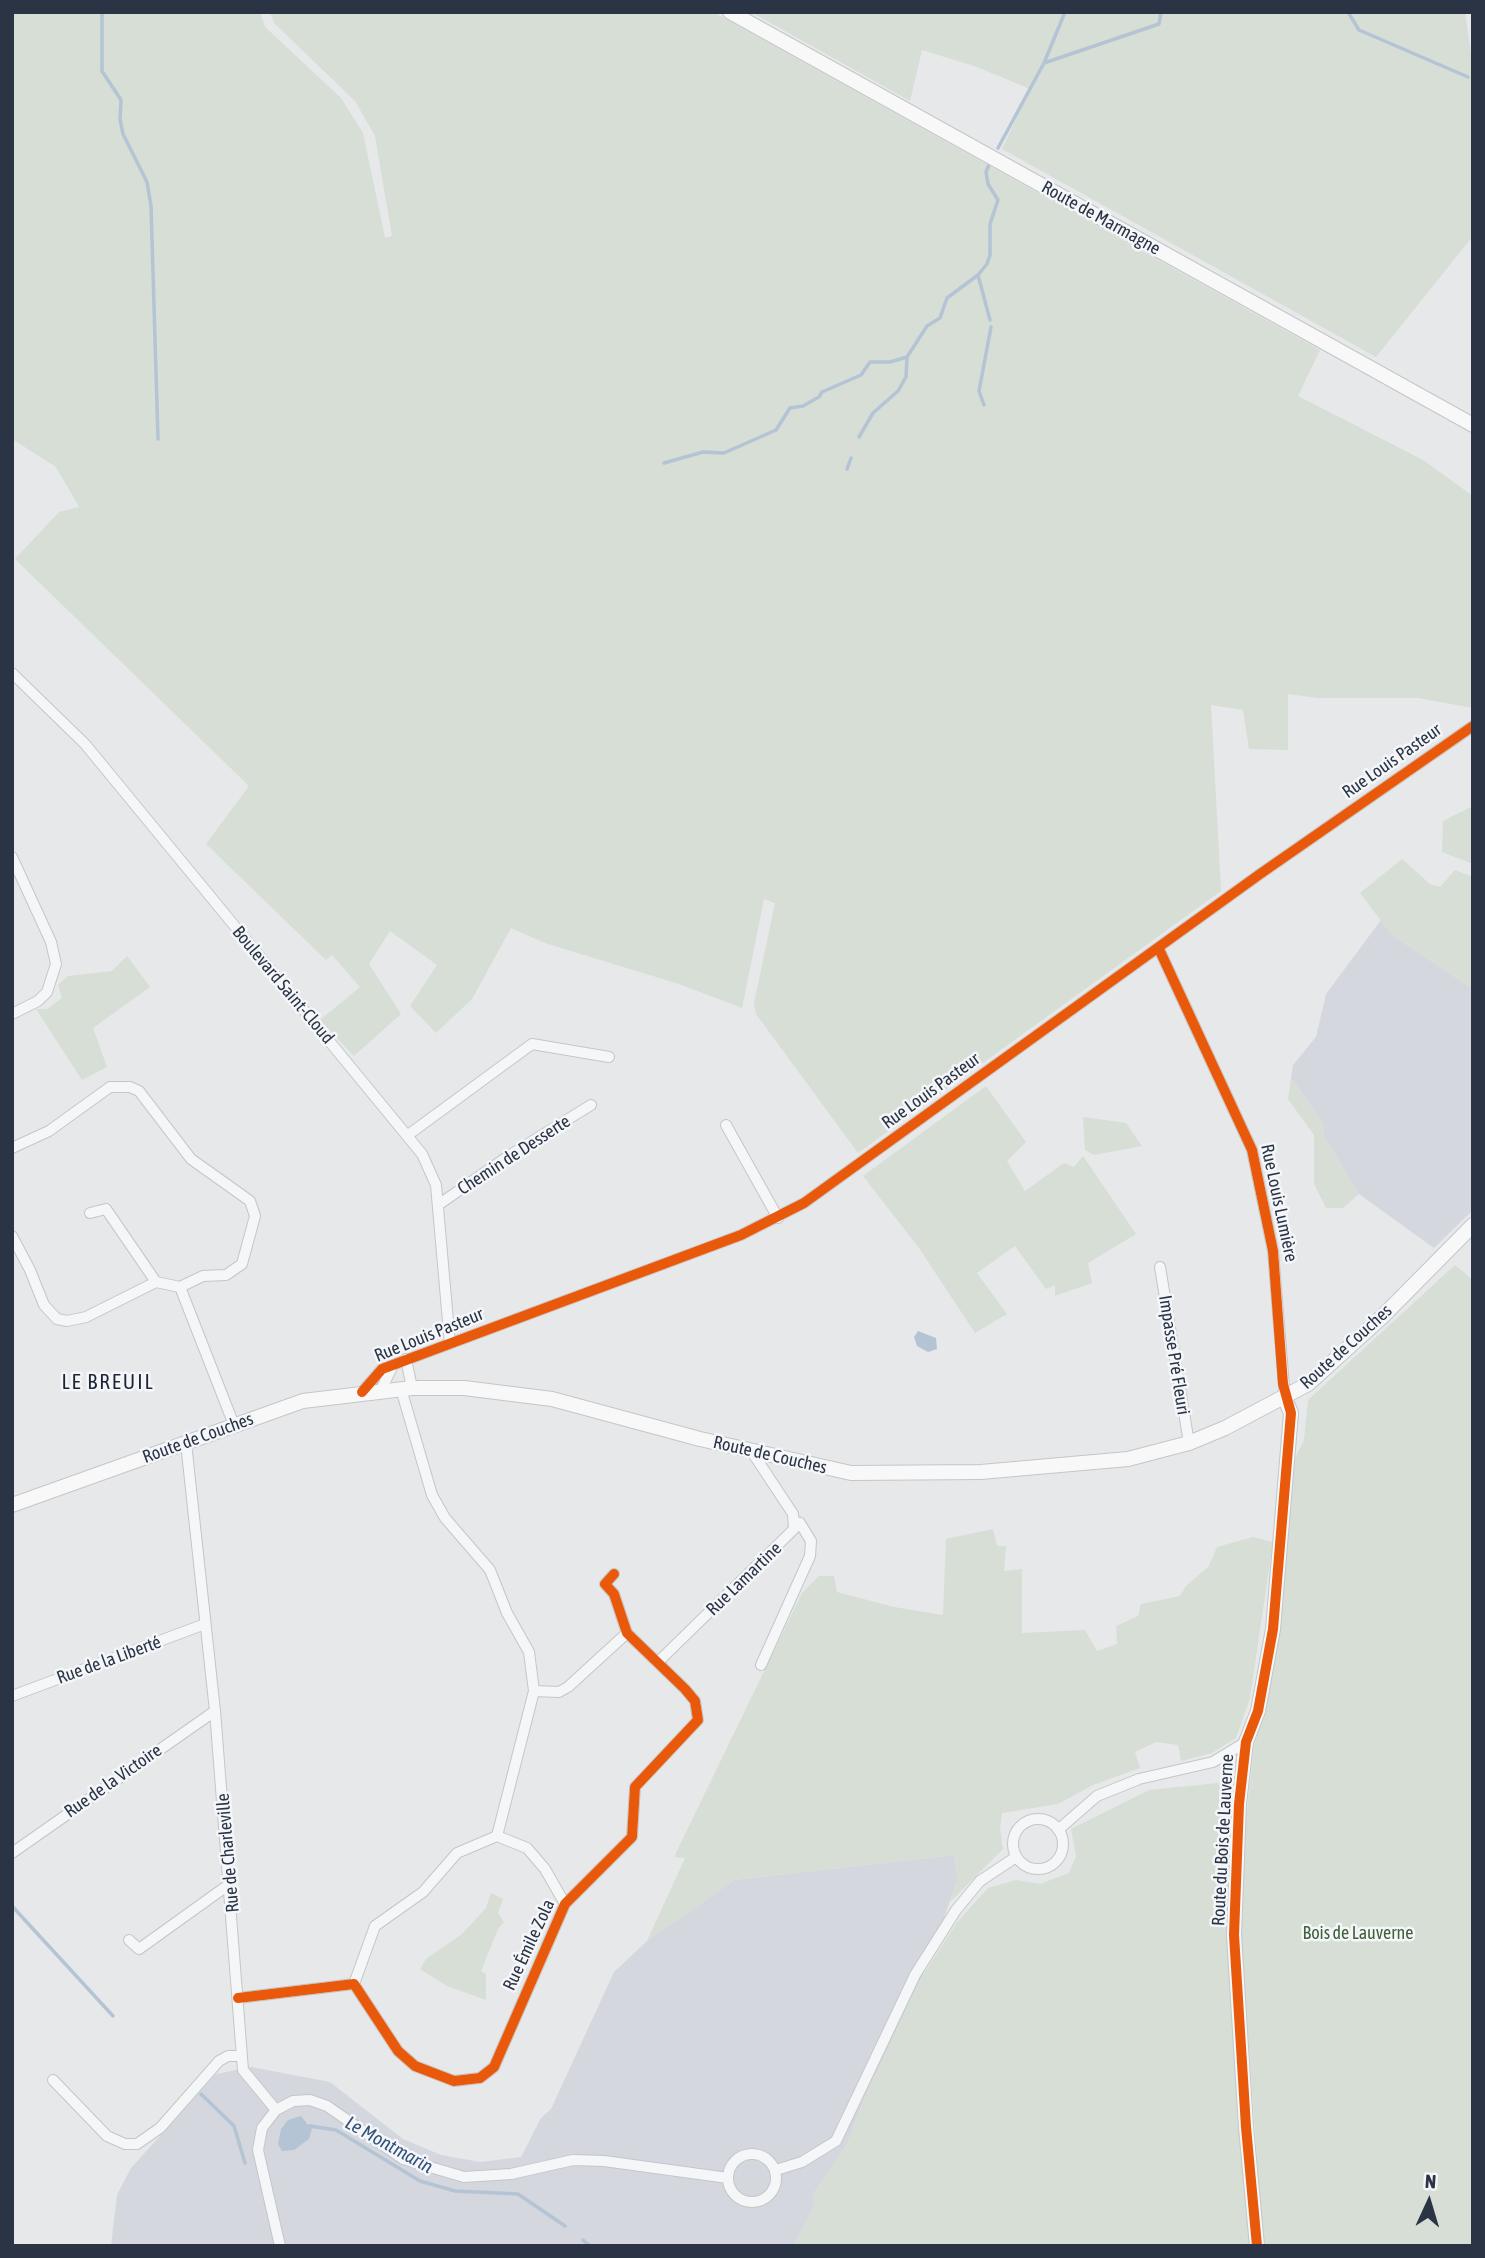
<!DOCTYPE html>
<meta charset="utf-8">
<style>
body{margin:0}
#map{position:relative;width:1485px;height:2258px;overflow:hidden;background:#e6e8ea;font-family:"Asap Condensed",sans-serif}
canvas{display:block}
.frame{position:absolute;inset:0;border:14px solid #2b3445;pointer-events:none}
.north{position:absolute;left:1394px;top:2167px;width:70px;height:70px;-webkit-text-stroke:5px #f4f6f9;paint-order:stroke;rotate:4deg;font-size:19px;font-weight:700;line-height:28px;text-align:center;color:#2b3445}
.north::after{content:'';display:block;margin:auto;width:24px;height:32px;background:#2b3445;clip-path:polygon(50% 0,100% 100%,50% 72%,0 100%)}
</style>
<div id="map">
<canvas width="1485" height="2258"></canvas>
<div class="frame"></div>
<div class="north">N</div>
</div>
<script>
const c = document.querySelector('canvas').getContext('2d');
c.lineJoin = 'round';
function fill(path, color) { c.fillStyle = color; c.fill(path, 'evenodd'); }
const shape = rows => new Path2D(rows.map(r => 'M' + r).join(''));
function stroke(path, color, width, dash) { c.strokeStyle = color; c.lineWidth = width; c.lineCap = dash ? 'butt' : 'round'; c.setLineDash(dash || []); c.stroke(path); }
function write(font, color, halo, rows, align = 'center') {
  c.font = font + ' "Asap Condensed",sans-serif'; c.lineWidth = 5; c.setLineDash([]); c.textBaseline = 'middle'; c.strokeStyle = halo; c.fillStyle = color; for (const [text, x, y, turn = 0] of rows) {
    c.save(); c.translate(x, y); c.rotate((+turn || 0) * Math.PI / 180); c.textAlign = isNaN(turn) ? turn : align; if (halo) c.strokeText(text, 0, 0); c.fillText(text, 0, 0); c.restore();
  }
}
const built = shape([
 [1381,920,1392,935,1473,989,1473,1210,1434,1248,1359,1194,1324,1137,1323,1123,1291,1078,1293,1065,1316,1037,1326,994],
 [954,1855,958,1879,923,1975,862,2104,847,2145,813,2194,814,2207,793,2246,111,2246,117,2195,131,2168,216,2074,251,2067,330,2082,403,2139,441,2155,480,2162,521,2157,541,2118,551,2109,614,1972,647,1941,734,1880]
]);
const green = shape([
 [12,12,260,12,265,27,341,98,363,133,385,238,392,236,375,136,355,101,274,23,270,12,713,12,1320,350,1298,396,1423,460,1473,496,1473,708,1418,698,1318,698,1288,694,1288,750,1249,749,1243,710,1211,705,1221,891,858,1153,756,1014,754,1003,775,903,764,899,742,1008,679,984,545,943,511,928,472,999,436,1033,410,1006,437,965,390,931,369,964,401,1014,354,1056,320,1020,360,987,332,955,326,960,206,844,249,786,15,559,59,512,79,507,56,467,12,439],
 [751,12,1465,12,1473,68,1473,236,1376,357,1002,149,1030,89,977,67,922,50,910,101],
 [1473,806,1473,864,1442,852,1443,821],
 [1402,859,1430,884,1440,887,1455,870,1473,877,1473,989,1392,935,1360,893],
 [127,956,150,987,93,1028,107,1067,82,1080,36,1009,47,1009,62,998,58,985,68,976,112,971],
 [1291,1078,1323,1123,1324,1137,1359,1194,1343,1208,1326,1208,1314,1184,1314,1135,1288,1099],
 [986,1086,1026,1142,1007,1161,1025,1191,1064,1163,1074,1167,1083,1156,1136,1234,1088,1263,1092,1283,1055,1296,1055,1285,1046,1289,1015,1246,977,1273,1007,1314,975,1333,919,1248,863,1176],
 [1083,1117,1126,1123,1142,1146,1094,1155,1085,1150],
 [1455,1265,1473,1280,1473,2246,1263,2246,1241,1932,1244,1838,1254,1745,1265,1712,1280,1619,1295,1458,1304,1440,1308,1400],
 [993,1529,997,1546,1006,1546,1004,1571,1022,1569,1022,1633,1085,1630,1097,1651,1117,1644,1116,1626,1138,1616,1141,1604,1180,1596,1186,1586,1209,1566,1217,1547,1253,1537,1273,1542,1250,1698,1236,1738,1212,1753,1181,1761,1178,1745,1156,1742,1135,1752,1140,1768,1093,1785,1058,1804,1002,1813,1000,1829,1003,1849,950,1902,958,1879,954,1855,734,1880,647,1941,685,1858,674,1857,802,1593,819,1576,834,1576,837,1592,894,1607,943,1615,946,1539],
 [1218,1783,1232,1796,1229,1926,1250,2246,793,2246,814,2207,813,2194,847,2145,862,2104,923,1975,958,1921,988,1888,1016,1880,1040,1884,1069,1873,1076,1856,1071,1829,1149,1790],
 [491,1893,503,1899,498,1913,504,1922,498,1929,481,1971,486,1974,486,2000,447,1986,420,1969,426,1959,462,1934,486,1908]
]);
const water = shape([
 [918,1331,936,1338,937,1349,928,1352,917,1346,914,1337],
 [301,2116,308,2125,313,2124,309,2139,294,2150,282,2151,278,2144,281,2129,288,2120]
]);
const stream = shape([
 [102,12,102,71,121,100,120,119,123,134,147,182,151,206,158,439],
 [1348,12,1359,30,1468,77],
 [1044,63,1065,12],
 [998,148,1044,63,1159,24,1161,12],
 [978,275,990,320],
 [984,405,979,391,991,327],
 [859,437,873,413,898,391,906,377,907,357,927,326,940,318,947,298,978,275,987,264,990,255,990,224,998,200,988,184,986,172,989,165],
 [664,463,703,452,724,453,776,430,790,408,803,406,819,397,822,392,861,375,870,362,890,362,907,357],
 [847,469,851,458],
 [12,1906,113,2016],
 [201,2094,234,2126,245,2163],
 [310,2126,336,2130,420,2181,455,2191,518,2194,565,2226],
 [583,2240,590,2246]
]);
const street = shape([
 [12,673,85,744,422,1154,436,1185,450,1344],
 [12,857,51,942,56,964,47,992,38,1001,12,1014],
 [1159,949,1252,1150,1273,1251,1285,1399],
 [726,1125,778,1218],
 [408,1135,532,1044,609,1057],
 [12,1148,49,1131,110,1087,130,1087,139,1091,191,1159,250,1201,255,1216,242,1264,226,1275,203,1276,180,1287,234,1425],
 [438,1205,510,1155,591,1105],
 [90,1213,106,1209,156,1282],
 [12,1236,30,1270,44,1305,57,1319,67,1321,86,1317,156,1282,180,1287],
 [1160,1267,1189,1443],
 [406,1359,412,1388],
 [381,1390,393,1365],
 [362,1392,382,1369,741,1235,804,1203,1260,874,1473,726],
 [186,1443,215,1711,243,2070,276,2110],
 [658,1662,794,1529,793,1514,752,1452],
 [761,1665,810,1556,811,1541,800,1523,795,1522],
 [534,1691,559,1692,568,1687,627,1633],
 [12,1696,205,1624],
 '1013 1844a25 25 0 1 1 50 0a25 25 0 1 1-50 0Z',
 [1058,1830,1097,1796,1139,1779,1213,1762,1246,1742],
 [497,1836,527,1848,545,1869,565,1904],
 [12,1853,215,1711],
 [129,1940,139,1949,231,1883],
 [354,1984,375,1926,423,1892,457,1853,497,1836,534,1691,529,1652,507,1613,490,1570,445,1518,432,1495,401,1389],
 [238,1998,354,1984,398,2051,415,2066,454,2081,480,2078,494,2067,565,1904,632,1837,635,1787,698,1720,695,1701,685,1689,627,1633,614,1594,605,1584,614,1574],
 [53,2080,107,2136,125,2144,137,2144,160,2128,219,2061,228,2056,242,2056],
 '728 2178a24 24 0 1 1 48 0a24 24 0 1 1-48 0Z',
 [776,2170,802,2162,836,2141,915,1975,956,1910,980,1881,1016,1857],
 [280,2246,258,2150,262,2128,276,2110,293,2101,310,2100,327,2106,403,2159,464,2177,511,2174,573,2160,604,2161,728,2178]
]);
const secondary = shape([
 [730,12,1473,425],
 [12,1505,303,1401,412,1388,464,1388,552,1399,700,1439,851,1473,981,1472,1128,1459,1189,1443,1225,1428,1308,1384,1382,1317,1473,1225],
 [1257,2246,1246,2127,1234,1935,1239,1804,1246,1742,1258,1711,1273,1629,1291,1413,1285,1399]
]);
const cycleway = shape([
 [1159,949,1252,1150,1273,1251,1283,1384,1291,1413,1273,1629,1258,1711,1246,1742,1239,1804,1234,1935,1246,2127,1257,2246],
 [362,1392,382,1369,741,1235,804,1203,1260,874,1473,726],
 [238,1998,354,1984,398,2051,415,2066,454,2081,480,2078,494,2067,565,1904,632,1837,635,1787,698,1720,695,1701,685,1689,627,1633,614,1594,605,1584,614,1574]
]);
const streetNames = [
 ["Route de Marmagne",1101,218,29],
 ["Rue Louis Pasteur",1392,761,-35],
 ["Boulevard Saint-Cloud",283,985,50],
 ["Rue Louis Pasteur",931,1091,-36],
 ["Chemin de Desserte",514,1155,-33],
 ["Rue Louis Lumière",1279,1203,78],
 ["Rue Louis Pasteur",429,1335,-22],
 ["Route de Couches",1346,1347,-42],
 ["Impasse Pré Fleuri",1174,1355,81],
 ["Route de Couches",198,1438,-20],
 ["Route de Couches",770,1455,13],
 ["Rue Lamartine",744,1579,-44],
 ["Rue de la Liberté",109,1660,-20],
 ["Rue de la Victoire",113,1781,-35],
 ["Route du Bois de Lauverne",1223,1840,-87],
 ["Rue de Charleville",228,1853,-95],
 ["Rue Émile Zola",529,1945,-65]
];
const parkNames = [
 ["Bois de Lauverne",1358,1933]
];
const waterNames = [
 ["Le Montmarin",389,2145,29]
];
const quarterNames = [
 ["LE BREUIL",108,1382]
];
fill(built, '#d4d7dd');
fill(green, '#d6ded6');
fill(water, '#b4c4d5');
stroke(stream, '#b4c4d5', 3.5);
stroke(street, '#c4c6c8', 12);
stroke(secondary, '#c4c6c8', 16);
stroke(street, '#f5f6f7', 10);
stroke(secondary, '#f8f8f8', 14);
stroke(cycleway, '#e8590c', 10);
write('18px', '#2b3445', '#f4f6f9', streetNames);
write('18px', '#3f6138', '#f4f6f9', parkNames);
write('italic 19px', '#34527a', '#f4f6f9', waterNames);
c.letterSpacing = '2px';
write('21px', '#1d2536', '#f4f6f9', quarterNames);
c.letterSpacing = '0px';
</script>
